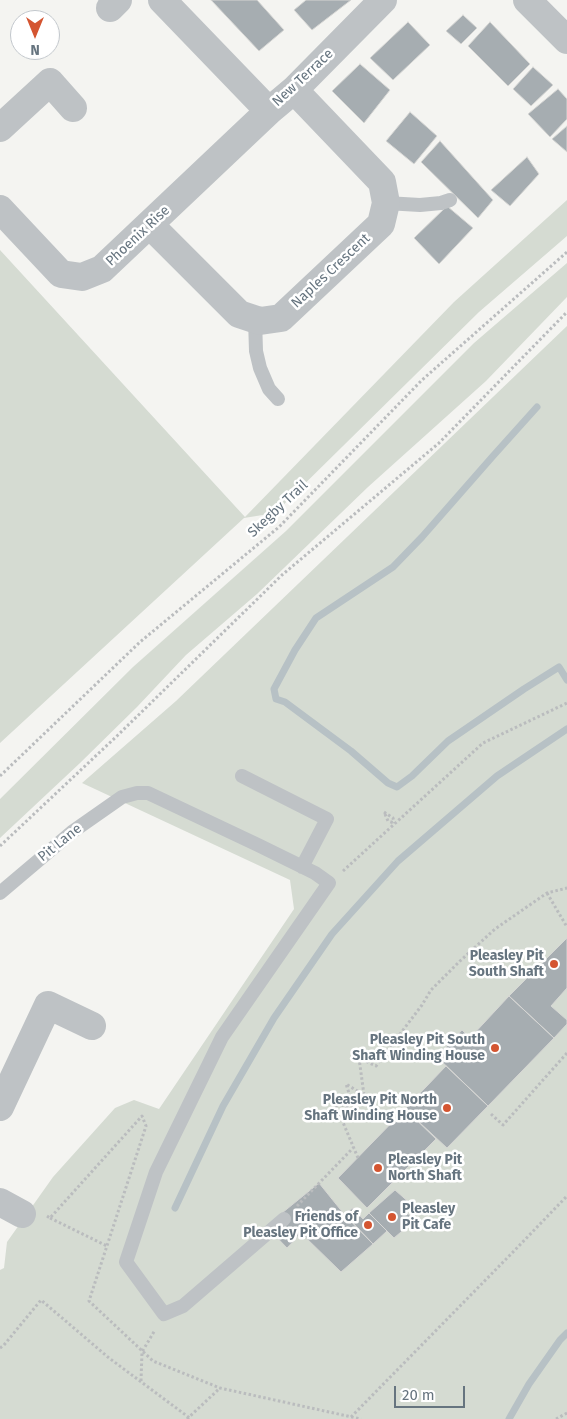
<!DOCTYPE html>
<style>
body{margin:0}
#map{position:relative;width:567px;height:1419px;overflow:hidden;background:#f4f4f1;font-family:"Fira Sans",sans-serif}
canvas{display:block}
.north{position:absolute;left:10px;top:10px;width:50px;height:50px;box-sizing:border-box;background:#fff;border:1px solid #c2c7cc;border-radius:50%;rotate:180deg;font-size:14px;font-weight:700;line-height:20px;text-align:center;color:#66747f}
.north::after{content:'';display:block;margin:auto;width:18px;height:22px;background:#d45531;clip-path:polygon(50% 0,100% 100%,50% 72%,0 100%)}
.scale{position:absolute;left:394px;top:1386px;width:71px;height:22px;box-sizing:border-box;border:2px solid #66747f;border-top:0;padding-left:6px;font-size:15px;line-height:18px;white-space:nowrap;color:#66747f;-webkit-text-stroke:4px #fff;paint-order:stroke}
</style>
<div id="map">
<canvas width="567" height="1419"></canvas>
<div class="north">N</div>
<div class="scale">20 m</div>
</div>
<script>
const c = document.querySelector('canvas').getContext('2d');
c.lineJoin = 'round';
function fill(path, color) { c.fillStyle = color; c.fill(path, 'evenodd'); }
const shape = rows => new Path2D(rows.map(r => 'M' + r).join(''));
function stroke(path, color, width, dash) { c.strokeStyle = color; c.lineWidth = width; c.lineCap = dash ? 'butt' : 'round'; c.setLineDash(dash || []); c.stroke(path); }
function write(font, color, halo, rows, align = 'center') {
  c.font = font + ' "Fira Sans",sans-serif'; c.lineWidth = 5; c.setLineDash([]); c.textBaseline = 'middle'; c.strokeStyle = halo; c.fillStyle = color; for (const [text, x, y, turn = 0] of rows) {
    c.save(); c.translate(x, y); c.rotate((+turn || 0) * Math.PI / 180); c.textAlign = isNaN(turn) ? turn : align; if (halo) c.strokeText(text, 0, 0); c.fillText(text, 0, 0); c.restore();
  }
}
const green = shape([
 [567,200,567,236,479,312,275,513,244,518,0,743,0,250,245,517,454,302],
 [567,263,567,297,486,381,368,487,257,594,186,655,137,707,80,763,0,838,0,799,133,667,286,531,474,343],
 [567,326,567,1419,0,1419,0,1270,4,1268,7,1242,53,1177,115,1108,134,1100,159,1109,294,909,290,880,82,783,176,701]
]);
const stream = shape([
 [537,407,493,456,422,537,393,567,316,618,295,650,274,689,276,699,285,702,351,751,388,783,397,787,412,776,448,741,524,689,559,667,567,680],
 [175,1208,223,1106,274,1018,332,934,398,861,497,776,567,729],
 [509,1419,529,1384,560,1340,567,1333]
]);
const building = shape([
 [211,0,257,0,284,30,259,51,211,0],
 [306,0,351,0,312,30,294,10,306,0],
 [463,15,477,28,461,44,446,31,463,15],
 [408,22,430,45,393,80,370,58,408,22],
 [490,22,530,64,508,86,468,46,490,22],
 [360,64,390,90,364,123,332,91,360,64],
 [533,67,553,85,531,106,513,89,533,67],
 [558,89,567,99,567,119,550,137,528,114,558,89],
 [410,112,437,136,414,164,386,141,410,112],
 [567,126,567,152,552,139,567,126],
 [440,141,493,200,478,218,421,162,440,141],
 [527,157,539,174,510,206,491,190,527,157],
 [447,206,473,228,439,264,414,238,447,206],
 [567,938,567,988,551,1006,567,1020,567,1024,554,1038,509,996,567,938],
 [509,996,554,1038,488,1106,437,1057,462,1030,470,1038,509,996],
 [446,1066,488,1106,447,1148,405,1109,446,1066],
 [405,1109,436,1139,367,1208,338,1178,405,1109],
 [319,1183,344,1214,373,1244,341,1272,301,1233,287,1248,266,1226,319,1183],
 [395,1190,412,1205,405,1211,415,1220,394,1238,369,1213,395,1190],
 [353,1208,363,1219,369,1213,387,1231,373,1244,344,1214,353,1208]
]);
const path = shape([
 [0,776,140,642,279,527,422,380,567,252],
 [384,812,393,818,394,823],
 [385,814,388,821,394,823],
 [0,846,118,735,282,575,439,443,567,312],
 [343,871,483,743,567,703],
 [547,893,567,927],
 [491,1114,503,1125,567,1053],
 [358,1158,334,1101,355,1111,346,1084,364,1095,359,1058,376,1066,422,1005,431,990,460,961,495,929,547,893,567,888],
 [297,1206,354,1147],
 [47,1216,50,1218,142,1116,146,1126,89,1301,153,1361,220,1388,361,1419],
 [50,1218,107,1246],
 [0,1348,4,1345,41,1300,109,1358,191,1419],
 [141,1381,142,1352,155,1330],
 [351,1417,514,1251,567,1196],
 [187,1419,220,1388],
 [556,1419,567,1413]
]);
const lane = shape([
 [386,203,420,205,441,203,450,200],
 [255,319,256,351,260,368,269,389,278,399],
 [242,776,327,819,302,867],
 [0,893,72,832,122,797,137,793,148,793,258,845,315,873,329,883,222,1037,156,1172,126,1262,164,1314,183,1306,284,1219]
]);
const street = shape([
 [162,0,269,111,294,90,383,0],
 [527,0,567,40],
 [110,8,118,0],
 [0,128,50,82,73,108],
 [0,209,61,274,82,277,102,269,269,111],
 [150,225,239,314,260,321,281,318,381,224,386,203,382,182,294,90],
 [0,1107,48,1005,92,1026],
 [0,1202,22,1214]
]);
const markers = [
 [554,964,5,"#d45531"],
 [495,1048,5,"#d45531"],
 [447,1108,5,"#d45531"],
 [378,1168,5,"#d45531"],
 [392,1217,5,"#d45531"],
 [368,1225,5,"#d45531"]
];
const streetNames = [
 ["New Terrace",303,78,-43],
 ["Phoenix Rise",138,236,-43],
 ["Naples Crescent",331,271,-43],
 ["Skegby Trail",278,509,-43],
 ["Pit Lane",60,843,-39]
];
const poiNames = [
 ["Pleasley Pit",544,956],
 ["South Shaft",544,972],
 ["Pleasley Pit South",485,1040],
 ["Shaft Winding House",485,1056],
 ["Pleasley Pit North",437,1100],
 ["Shaft Winding House",437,1116],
 ["Pleasley Pit",388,1160,"left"],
 ["North Shaft",388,1176,"left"],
 ["Pleasley",402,1209,"left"],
 ["Pit Cafe",402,1225,"left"],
 ["Friends of",358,1217],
 ["Pleasley Pit Office",358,1233]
];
fill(green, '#d5dbd2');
stroke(stream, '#b7c1c5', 7);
fill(building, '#a6adb1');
stroke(building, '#d6d6d4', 1);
stroke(path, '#babcbe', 3, [2.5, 2.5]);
stroke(lane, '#bec2c5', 14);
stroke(street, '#bec2c5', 28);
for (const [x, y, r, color] of markers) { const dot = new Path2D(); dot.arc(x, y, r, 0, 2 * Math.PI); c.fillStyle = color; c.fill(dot); stroke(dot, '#fff', 2); }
write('14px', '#66747f', '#fff', streetNames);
write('bold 14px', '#66747f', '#fff', poiNames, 'right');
</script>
